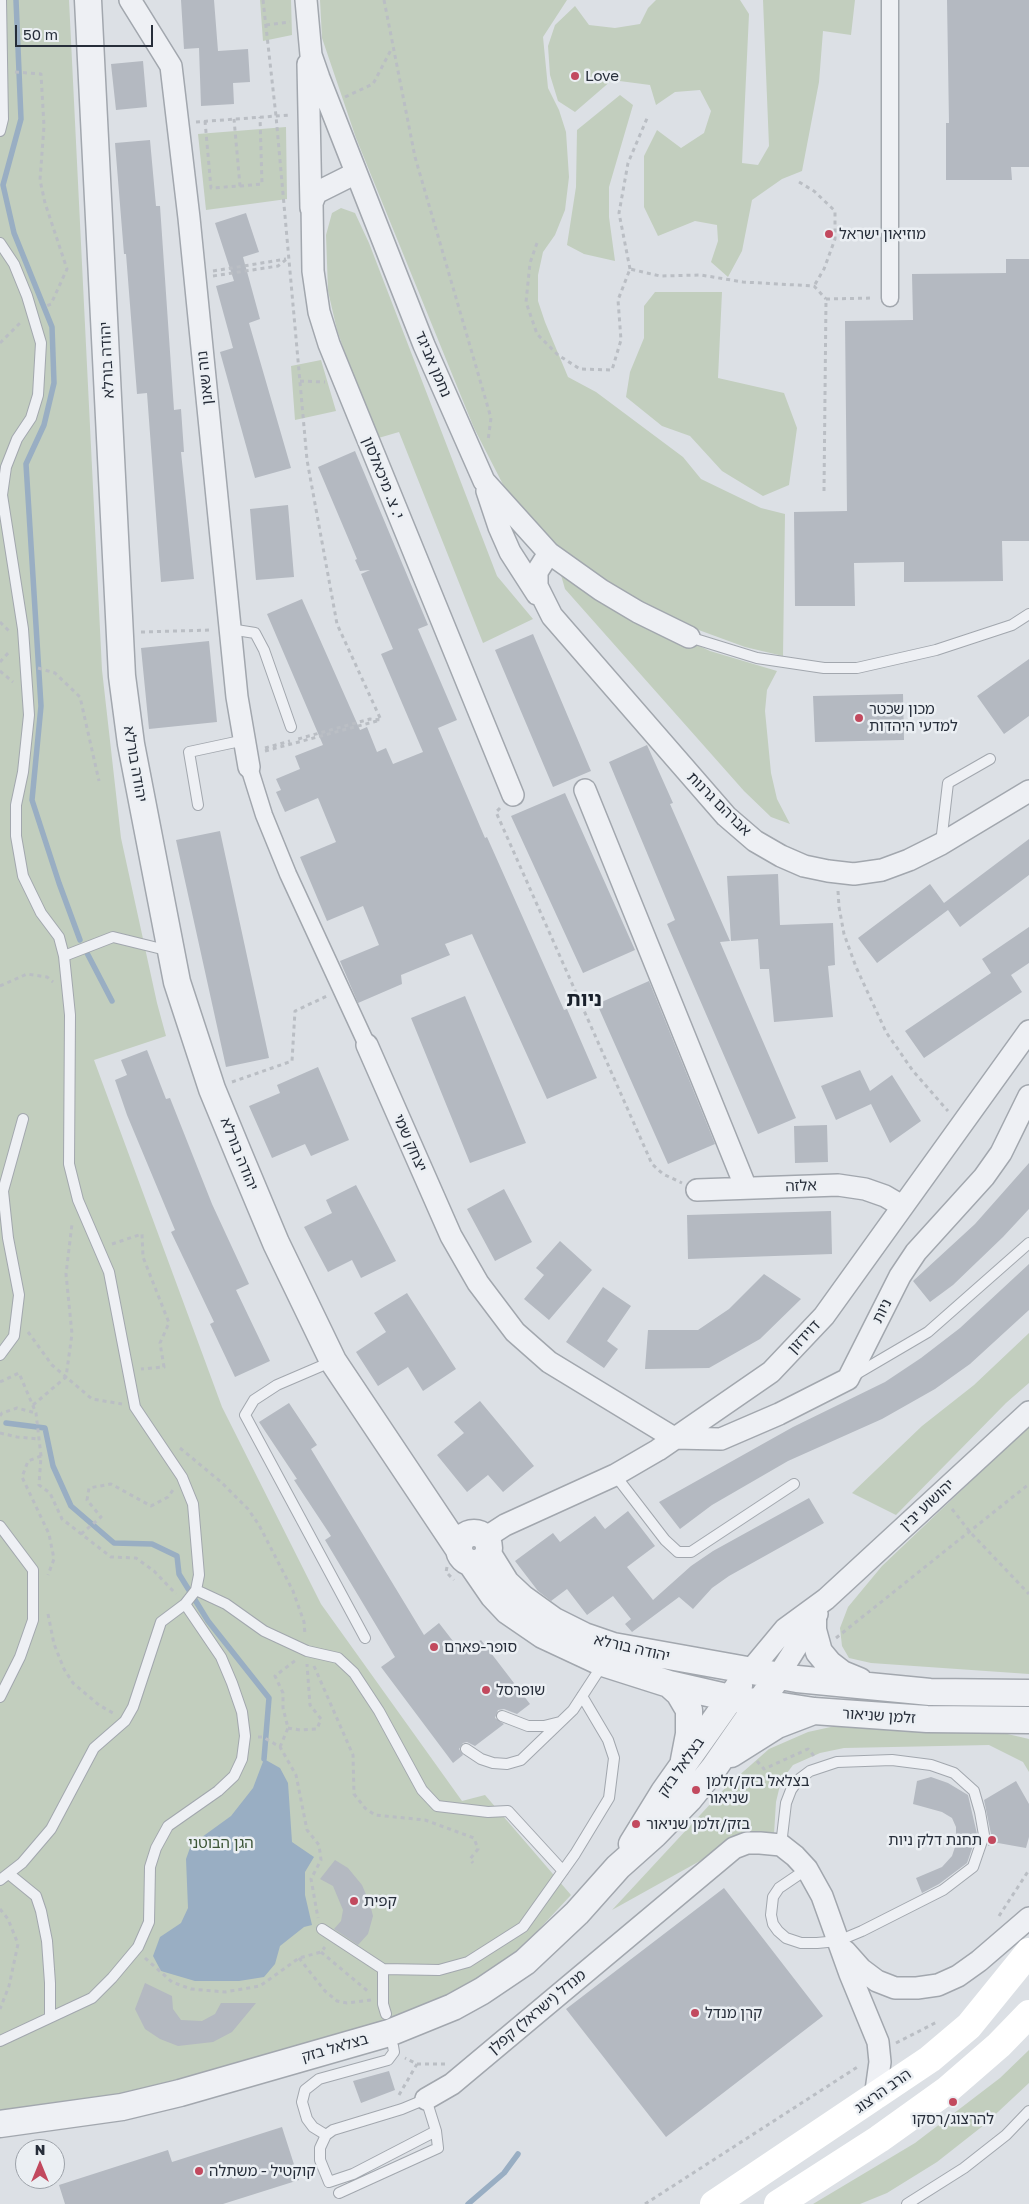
<!DOCTYPE html>
<meta charset="utf-8">
<style>
body{margin:0}
#map{position:relative;width:1029px;height:2204px;overflow:hidden;background:#dce0e5;font-family:"Golos Text",sans-serif}
canvas{display:block}
.north{position:absolute;left:15px;top:2139px;width:50px;height:50px;box-sizing:border-box;background:#ebeff3;border:1px solid #9da2a9;border-radius:50%;rotate:0deg;font-size:14px;font-weight:700;line-height:20px;text-align:center;color:#272e3a}
.north::after{content:'';display:block;margin:auto;width:18px;height:22px;background:#c2495e;clip-path:polygon(50% 0,100% 100%,50% 72%,0 100%)}
.scale{position:absolute;left:15px;top:25px;width:138px;height:22px;box-sizing:border-box;border:2px solid #272e3a;border-top:0;padding-left:6px;font-size:15px;line-height:18px;white-space:nowrap;color:#272e3a;-webkit-text-stroke:4px #ebeff3;paint-order:stroke}
</style>
<div id="map">
<canvas width="1029" height="2204"></canvas>
<div class="north">N</div>
<div class="scale">50 m</div>
</div>
<script>
const c = document.querySelector('canvas').getContext('2d');
c.lineJoin = 'round';
function fill(path, color) { c.fillStyle = color; c.fill(path, 'evenodd'); }
const shape = rows => new Path2D(rows.map(r => 'M' + r).join(''));
function stroke(path, color, width, dash) { c.strokeStyle = color; c.lineWidth = width; c.lineCap = dash ? 'butt' : 'round'; c.setLineDash(dash || []); c.stroke(path); }
function write(font, color, halo, rows, align = 'center') {
  c.font = font + ' "Golos Text","Noto Sans Hebrew",sans-serif'; c.lineWidth = 5; c.setLineDash([]); c.textBaseline = 'middle'; c.strokeStyle = halo; c.fillStyle = color; for (const [text, x, y, turn = 0] of rows) {
    c.save(); c.translate(x, y); c.rotate((+turn || 0) * Math.PI / 180); c.textAlign = isNaN(turn) ? turn : align; if (halo) c.strokeText(text, 0, 0); c.fillText(text, 0, 0); c.restore();
  }
}
const green = shape([
 [0,0,69,0,102,670,121,838,157,1003,166,1036,94,1060,222,1407,321,1604,462,1801,485,1795,571,1895,516,1954,472,1984,423,2012,128,2097,0,2114],
 [260,0,291,0,292,35,263,41],
 [320,0,567,0,543,37,548,88,559,110,566,132,569,177,565,210,555,235,543,252,538,275,538,301,545,322,568,377,596,392,683,457,701,479,761,508,785,514,783,656,745,647,666,618,613,587,554,544,514,506,474,428,356,138,322,38],
 [656,0,740,0,749,14,742,163,758,165,769,146,763,0,855,0,851,35,823,31,819,82,802,171,782,179,752,200,742,251,728,277,711,262,718,241,717,225,695,221,658,236,644,207,644,156,657,130,681,148,704,133,711,111,700,90,675,92,656,105,650,85,612,80,575,112,558,101,550,75,548,46,555,25,575,6,589,25,615,28,640,24,648,8],
 [620,95,633,105,609,187,609,217,615,261,584,254,567,245,576,187,577,130],
 [286,127,287,199,206,210,198,134],
 [341,208,355,213,369,243,497,576,533,619,483,643,399,432,375,439,337,330,328,291,326,235,332,213],
 [655,292,722,292,718,378,784,393,797,428,789,485,763,496,722,471,690,436,662,426,626,397,630,372,644,338,644,306],
 [321,360,336,411,295,420,291,366],
 [559,568,606,602,710,651,777,671,767,690,765,711,771,773,777,799,790,824,771,817,744,791,565,589],
 [1029,1333,1029,1383,1006,1403,896,1515,852,1493,922,1426,974,1385],
 [1029,1426,1029,1674,871,1663,849,1658,842,1646,840,1628,848,1607,882,1566],
 [858,1721,986,1729,1029,1739,1029,1772,1023,1762,989,1745,844,1748,820,1753,793,1765,781,1781,776,1802,774,1834,734,1842,612,1910,727,1786,769,1749,808,1732],
 [1029,2050,1029,2083,984,2125,937,2162,887,2193,860,2204,813,2204,915,2143,1000,2078]
]);
const water = shape([
 [264,1759,280,1768,288,1783,292,1842,314,1857,305,1872,305,1895,312,1925,304,1927,280,1946,275,1964,264,1977,239,1981,195,1981,161,1971,153,1956,160,1937,181,1923,188,1908,186,1859,191,1845,231,1816,253,1788]
]);
const stream = shape([
 [16,0,21,119,3,185,14,233,52,327,54,383,44,425,26,464,41,706,32,800,59,883,80,940],
 [87,953,112,1001],
 [6,1423,45,1428,53,1466,71,1506,114,1543,152,1544,177,1556,179,1574,208,1621,269,1698,264,1759],
 [468,2204,504,2173,518,2154]
]);
const building = shape([
 [181,0,214,0,218,51,248,49,250,82,233,83,234,104,201,106,199,48,184,49],
 [947,0,1029,0,1029,167,1011,167,1012,180,946,180,946,123,949,123],
 [143,61,147,107,116,110,111,64],
 [150,140,156,206,160,206,174,410,181,409,184,452,181,452,194,579,161,582,147,393,137,394,126,254,124,254,115,143],
 [246,213,259,252,243,257,260,319,249,323,291,468,255,478,220,352,233,348,216,286,234,281,215,223],
 [1006,259,1029,259,1029,541,1002,541,1003,581,904,582,904,562,854,563,855,606,795,606,794,512,847,511,845,321,913,320,912,274,1006,273],
 [355,451,428,625,418,629,457,720,438,728,485,838,487,837,564,1010,567,1009,597,1078,547,1099,472,934,445,944,450,955,401,975,402,984,358,1003,340,961,379,945,363,906,327,921,300,857,336,842,318,798,285,812,276,792,281,790,276,779,300,769,295,756,323,745,267,614,302,599,360,730,367,727,377,752,386,748,393,764,423,752,381,654,393,649,361,574,370,570,360,571,355,560,357,559,318,467],
 [288,505,294,577,256,580,250,509],
 [533,634,591,771,553,787,495,650],
 [209,641,217,722,149,729,141,648],
 [1029,659,1029,716,1004,734,977,696],
 [903,694,904,740,815,742,813,696],
 [647,745,673,803,670,804,730,941,720,942,796,1118,758,1134,667,924,675,920,609,762],
 [565,793,635,950,583,973,511,816],
 [220,831,269,1058,226,1067,176,840],
 [1029,839,1029,875,960,927,948,910,877,963,858,938,930,884,944,903],
 [778,874,780,925,833,923,835,965,828,966,833,1017,774,1022,769,969,760,969,758,939,731,941,727,876],
 [1029,927,1029,963,1011,975,1022,992,924,1058,905,1031,991,973,982,959],
 [649,981,715,1144,668,1164,597,1004],
 [465,996,526,1143,470,1163,411,1018],
 [147,1050,166,1099,170,1098,212,1204,249,1284,236,1290,270,1361,235,1377,210,1324,214,1322,171,1232,175,1230,127,1115,115,1080,127,1075,121,1060],
 [318,1067,349,1140,311,1156,305,1144,272,1158,249,1106,280,1093,277,1085],
 [860,1070,870,1091,892,1075,921,1121,890,1143,871,1104,836,1120,821,1086],
 [827,1125,828,1162,795,1163,794,1126],
 [1029,1163,1029,1209,1003,1237,953,1285,930,1302,913,1281,975,1224],
 [356,1185,396,1261,361,1278,352,1260,328,1272,304,1227,332,1213,326,1200],
 [504,1189,532,1242,495,1261,467,1209],
 [831,1211,832,1254,688,1259,687,1215],
 [560,1241,592,1270,549,1320,524,1299,544,1275,536,1268],
 [1029,1264,1029,1310,970,1364,935,1389,882,1419,788,1461,712,1505,680,1529,659,1502,793,1427,885,1382,921,1358,960,1328],
 [764,1274,801,1299,760,1339,709,1368,645,1369,648,1330,698,1330,729,1309],
 [603,1287,631,1306,607,1341,618,1349,604,1368,566,1342],
 [407,1293,456,1369,423,1391,408,1367,378,1386,356,1352,386,1332,374,1313],
 [480,1401,534,1466,503,1492,488,1475,467,1492,437,1455,464,1433,454,1422],
 [289,1403,317,1445,311,1449,424,1635,439,1623,463,1654,481,1640,530,1704,517,1714,504,1709,498,1710,495,1718,504,1724,475,1746,467,1742,463,1743,459,1749,463,1755,453,1763,381,1667,395,1657,325,1540,331,1536,294,1480,297,1479,259,1422],
 [809,1498,824,1523,729,1576,712,1588,693,1609,679,1597,632,1632,625,1624,631,1619,613,1596,587,1615,567,1589,551,1601,538,1591,515,1561,553,1533,560,1542,595,1516,605,1529,628,1511,655,1546,627,1567,653,1600,691,1566,713,1551],
 [931,1777,948,1783,968,1795,977,1834,967,1863,939,1884,922,1893,916,1878,942,1867,952,1856,956,1844,956,1827,952,1818,942,1812,913,1804,917,1781],
 [1016,1781,1029,1804,1029,1837,1026,1848,998,1843,988,1846,991,1834,984,1800],
 [335,1860,348,1868,362,1885,370,1904,373,1916,368,1934,358,1945,334,1929,341,1921,343,1910,333,1886,320,1879],
 [724,1888,823,2016,666,2137,566,2009],
 [145,1983,172,1996,173,2009,181,2020,202,2021,215,2014,221,2003,256,2003,232,2032,213,2042,178,2046,160,2039,145,2029,135,2009],
 [389,2071,395,2090,361,2103,353,2081],
 [282,2127,299,2180,223,2204,65,2204,59,2185,168,2150,172,2162]
]);
const path = shape([
 [263,0,276,116,307,460,337,624,381,720,370,719,298,739],
 [384,0,415,157,491,418,488,441],
 [266,25,290,22],
 [15,72,41,74,44,126,40,180,45,203,67,269,51,304,44,307],
 [345,97,373,84,392,48],
 [205,121,211,188,240,186,234,119],
 [196,122,290,115],
 [799,182,814,191,835,211,835,239,824,269,814,286],
 [240,186,262,184,260,117],
 [537,243,530,263,526,302,537,334,558,355,580,369,612,370,621,340,618,300,630,269,660,276,701,275,743,282,814,286,826,299],
 [630,269,619,213,628,163,648,116],
 [213,271,286,259],
 [213,276,278,266,288,258],
 [0,343,21,322],
 [300,381,325,382],
 [824,491,826,299,874,298],
 [0,622,10,632],
 [141,632,212,630],
 [0,662,10,651],
 [38,668,55,673,80,697,99,781],
 [0,671,13,682],
 [265,748,290,741],
 [265,751,377,721],
 [500,808,496,812,652,1164,663,1174,682,1183],
 [838,891,839,907,844,934,856,967,886,1032,913,1071,948,1111],
 [0,986,27,974,47,977,53,982],
 [232,1082,292,1061,295,1011,327,996],
 [112,1244,142,1234,143,1257,169,1323,160,1343,164,1367,141,1369],
 [28,1332,52,1365,92,1399,122,1404],
 [0,1382,19,1373,36,1413,41,1456,39,1485,50,1493,62,1519,111,1557,136,1558,154,1571,176,1594],
 [33,1405,66,1377,72,1334,66,1274,72,1224],
 [0,1416,2,1413,17,1408,36,1413],
 [0,1433,17,1437,39,1439],
 [180,1448,221,1482,248,1509,259,1525,293,1591,304,1622,305,1635],
 [41,1456,28,1461,22,1477,49,1534,54,1559,48,1575],
 [952,1509,970,1532,1029,1594],
 [81,1534,101,1517,87,1500,89,1488,111,1484,151,1506,168,1497,173,1490],
 [447,1567,446,1572,454,1580],
 [48,1614,54,1644,64,1669,73,1683,99,1705,113,1713],
 [836,1638,1029,1484],
 [314,1666,353,1755,354,1794,365,1808,375,1815,425,1820,474,1838,478,1849,470,1859,473,1863],
 [288,1728,300,1730,317,1729,321,1719,310,1705,307,1664],
 [258,1737,263,1737,280,1747,296,1775,307,1830,319,1845,321,1860,311,1879,318,1918],
 [280,1747,288,1728,283,1708,283,1693,275,1676,296,1660],
 [757,1761,764,1769,808,1749,814,1756],
 [0,1909,8,1919,18,1944,9,1986,0,2009],
 [999,1916,1029,1870],
 [321,1952,370,1993],
 [145,1958,172,1982,191,1989,225,1992,260,1986,299,1958,321,1952,325,1947],
 [299,1958,325,1991,337,2001,347,2003,371,2000],
 [896,2043,937,2022],
 [417,2064,446,2064],
 [399,2095,417,2064,405,2058],
 [645,2204,859,2066]
]);
const service = shape([
 [0,131,3,119,1,0],
 [0,243,14,264,27,296,41,343,38,395,31,418,17,439,6,467,2,495,23,629,29,715,23,772,16,805,16,836,23,876,41,913,59,937,64,956,70,1015,69,1164,78,1200,109,1272,135,1407,182,1477,193,1504,199,1575,196,1590,185,1604,161,1622,133,1707,125,1721,94,1748,51,1829,22,1863,0,1880],
 [230,629,255,633,264,650,291,727],
 [689,637,757,658,824,668,857,668,936,650,1012,625,1029,614],
 [198,805,189,752,245,740],
 [941,843,948,783,990,759],
 [64,956,113,937,170,951],
 [0,1355,14,1336,19,1295,8,1238,3,1191,23,1119],
 [333,1361,277,1385,254,1400,245,1415,365,1638],
 [853,1376,928,1332,1029,1243],
 [615,1475,665,1540,678,1552,691,1552,794,1484],
 [0,1526,33,1570,33,1620,20,1657,0,1697],
 [196,1590,226,1604,264,1631,307,1651,338,1658,354,1673,379,1711,422,1790,437,1806,488,1812,508,1811,563,1871],
 [502,1716,528,1726,544,1726,560,1722],
 [466,1749,481,1759,493,1763,507,1764,521,1760,573,1710,603,1664],
 [781,1845,786,1803,791,1790,798,1780,810,1771,837,1762,892,1760,931,1765,954,1773,974,1791,980,1812,984,1835,973,1867,943,1890,862,1931,838,1941,817,1943,801,1943,786,1938,778,1931,773,1924,771,1915,773,1897,779,1888,807,1869],
 [9,1874,36,1896,41,1911,47,1941,50,1983,50,2017],
 [322,1929,383,1969],
 [386,2014,383,2004,383,1969,439,1970,468,1962,523,1927,575,1854,609,1798,614,1758,608,1740,582,1696],
 [0,2041,92,1998,112,1978,138,1947,149,1922,150,1867,156,1848,168,1826,218,1791,234,1776,242,1759,245,1736,242,1712,232,1683,221,1657,185,1604],
 [326,2135,313,2127,307,2119,302,2102,305,2090,319,2079,388,2060,394,2052,393,2046],
 [339,2193,438,2148,436,2131,426,2099,402,2109,333,2130,326,2135,320,2148,320,2160,329,2182,353,2174,436,2131],
 [907,2204,964,2168,1006,2135,1029,2111]
]);
const pedestrian = shape([
 [890,0,890,298],
 [249,767,264,815,288,874,367,1045]
]);
const minor = shape([
 [130,0,171,66,189,218,237,697,249,767],
 [306,0,311,55,319,78,424,345,484,481,549,553,601,590,638,612,689,637],
 [308,64,311,208],
 [356,173,316,193,312,203,313,271,319,312,329,344,513,795],
 [487,491,499,527,510,552,537,594],
 [549,553,537,572,537,586,552,616,726,816,755,841,781,856,804,866,828,871,854,874,882,870,909,860,941,844,1029,791],
 [585,790,746,1188],
 [367,1045,451,1236,478,1283,515,1332,549,1362,674,1438,721,1439,779,1414,848,1379,900,1276,916,1252,984,1177,1001,1153,1029,1096],
 [697,1190,838,1185,865,1189,885,1196,902,1206],
 [485,1538,505,1525,615,1475,658,1450,771,1372,824,1316,1029,1031],
 [750,1671,785,1629,826,1599,1029,1412],
 [778,1676,817,1614],
 [845,1951,861,1969,877,1981,895,1988,917,1988,938,1985,958,1976,979,1961,1029,1918],
 [426,2099,452,2084,734,1848,747,1843,760,1843,781,1845,795,1856,807,1869,822,1896,850,1974,878,2042,880,2062,875,2098]
]);
const tertiary = shape([
 [88,0,122,676,131,744,177,982,212,1089,240,1157,276,1243,333,1361,458,1548],
 '459 1548a15 15 0 1 1 30 0a15 15 0 1 1-30 0Z',
 [488,1554,506,1583,522,1598,554,1621,584,1636,613,1646,797,1679,930,1692,1029,1693],
 [471,1563,493,1595,508,1611,543,1635,603,1663,669,1684,730,1698,814,1711,927,1719,1029,1720],
 [813,1619,813,1630,819,1652,829,1664,842,1674,859,1681],
 [669,1684,679,1693,689,1710,689,1734,684,1760],
 [731,1754,777,1725,811,1712],
 [632,1844,664,1792,739,1686],
 [0,2124,122,2107,180,2093,389,2033,453,2007,482,1991,525,1962,577,1913,618,1867,655,1834,689,1799,714,1768,778,1676]
]);
const secondary = shape([
 [714,2204,930,2059,969,2026,1029,1952],
 [778,2204,879,2139,946,2091,999,2045,1029,2014]
]);
const markers = [
 [575,76,5,"#c2495e"],
 [829,234,5,"#c2495e"],
 [859,718,5,"#c2495e"],
 [434,1647,5,"#c2495e"],
 [486,1690,5,"#c2495e"],
 [696,1790,5,"#c2495e"],
 [636,1824,5,"#c2495e"],
 [992,1840,5,"#c2495e"],
 [354,1901,5,"#c2495e"],
 [695,2013,5,"#c2495e"],
 [953,2102,5,"#c2495e"],
 [199,2171,5,"#c2495e"]
];
const poiNames = [
 ["Love",585,76],
 ["מוזיאון ישראל",839,234],
 ["מכון שכטר",869,709],
 ["למדעי היהדות",869,726],
 ["סופר-פארם",444,1647],
 ["שופרסל",496,1690],
 ["בצלאל בזק/זלמן",706,1781],
 ["שניאור",706,1798],
 ["בזק/זלמן שניאור",646,1824],
 ["תחנת דלק ניות",982,1840,"right"],
 ["קפית",364,1901],
 ["קרן מנדל",705,2013],
 ["להרצוג/רסקו",953,2119,"center"],
 ["קוקטיל - משתלה",209,2171]
];
const streetNames = [
 ["יהודה בורלא",107,360,-93],
 ["נחמן אביגד",433,364,67],
 ["נוה שאנן",205,378,-96],
 ["י. צ. מיכאלסון",383,478,68],
 ["יהודה בורלא",135,764,80],
 ["אברהם גרנות",719,804,45],
 ["יצחק שמי",410,1143,66],
 ["יהודה בורלא",239,1154,68],
 ["אלזה",801,1186,-2],
 ["ניות",882,1311,-63],
 ["דוידזון",804,1337,-47],
 ["יהושוע יבין",927,1505,-43],
 ["יהודה בורלא",632,1648,13],
 ["זלמן שניאור",879,1716,4],
 ["בצלאל בזק",681,1767,-55],
 ["מנדל (ישראל) קפלן",537,2012,-40],
 ["בצלאל בזק",335,2048,-16],
 ["הרב הרצוג",883,2091,-35]
];
const parkNames = [
 ["הגן הבוטני",221,1843]
];
const districtNames = [
 ["ניות",584,1000]
];
fill(green, '#c2cebe');
fill(water, '#99aec3');
stroke(stream, '#99aec3', 5.5);
fill(building, '#b4b9c1');
stroke(service, '#a2a7ae', 12);
stroke(pedestrian, '#a2a7ae', 19);
stroke(minor, '#a2a7ae', 24);
stroke(tertiary, '#a2a7ae', 29);
stroke(path, '#babec4', 3, [4, 4]);
stroke(service, '#eef0f4', 10);
stroke(pedestrian, '#eef0f4', 16);
stroke(minor, '#eef0f4', 21);
stroke(tertiary, '#eef0f4', 26);
stroke(secondary, '#fff', 28);
for (const [x, y, r, color] of markers) { const dot = new Path2D(); dot.arc(x, y, r, 0, 2 * Math.PI); c.fillStyle = color; c.fill(dot); stroke(dot, '#ebeff3', 2); }
write('15px', '#272e3a', '#ebeff3', poiNames, 'left');
write('15px', '#272e3a', '#ebeff3', streetNames);
write('15px', '#3c5536', '#ebeff3', parkNames);
write('bold 20px', '#19202b', '#ebeff3', districtNames);
</script>
